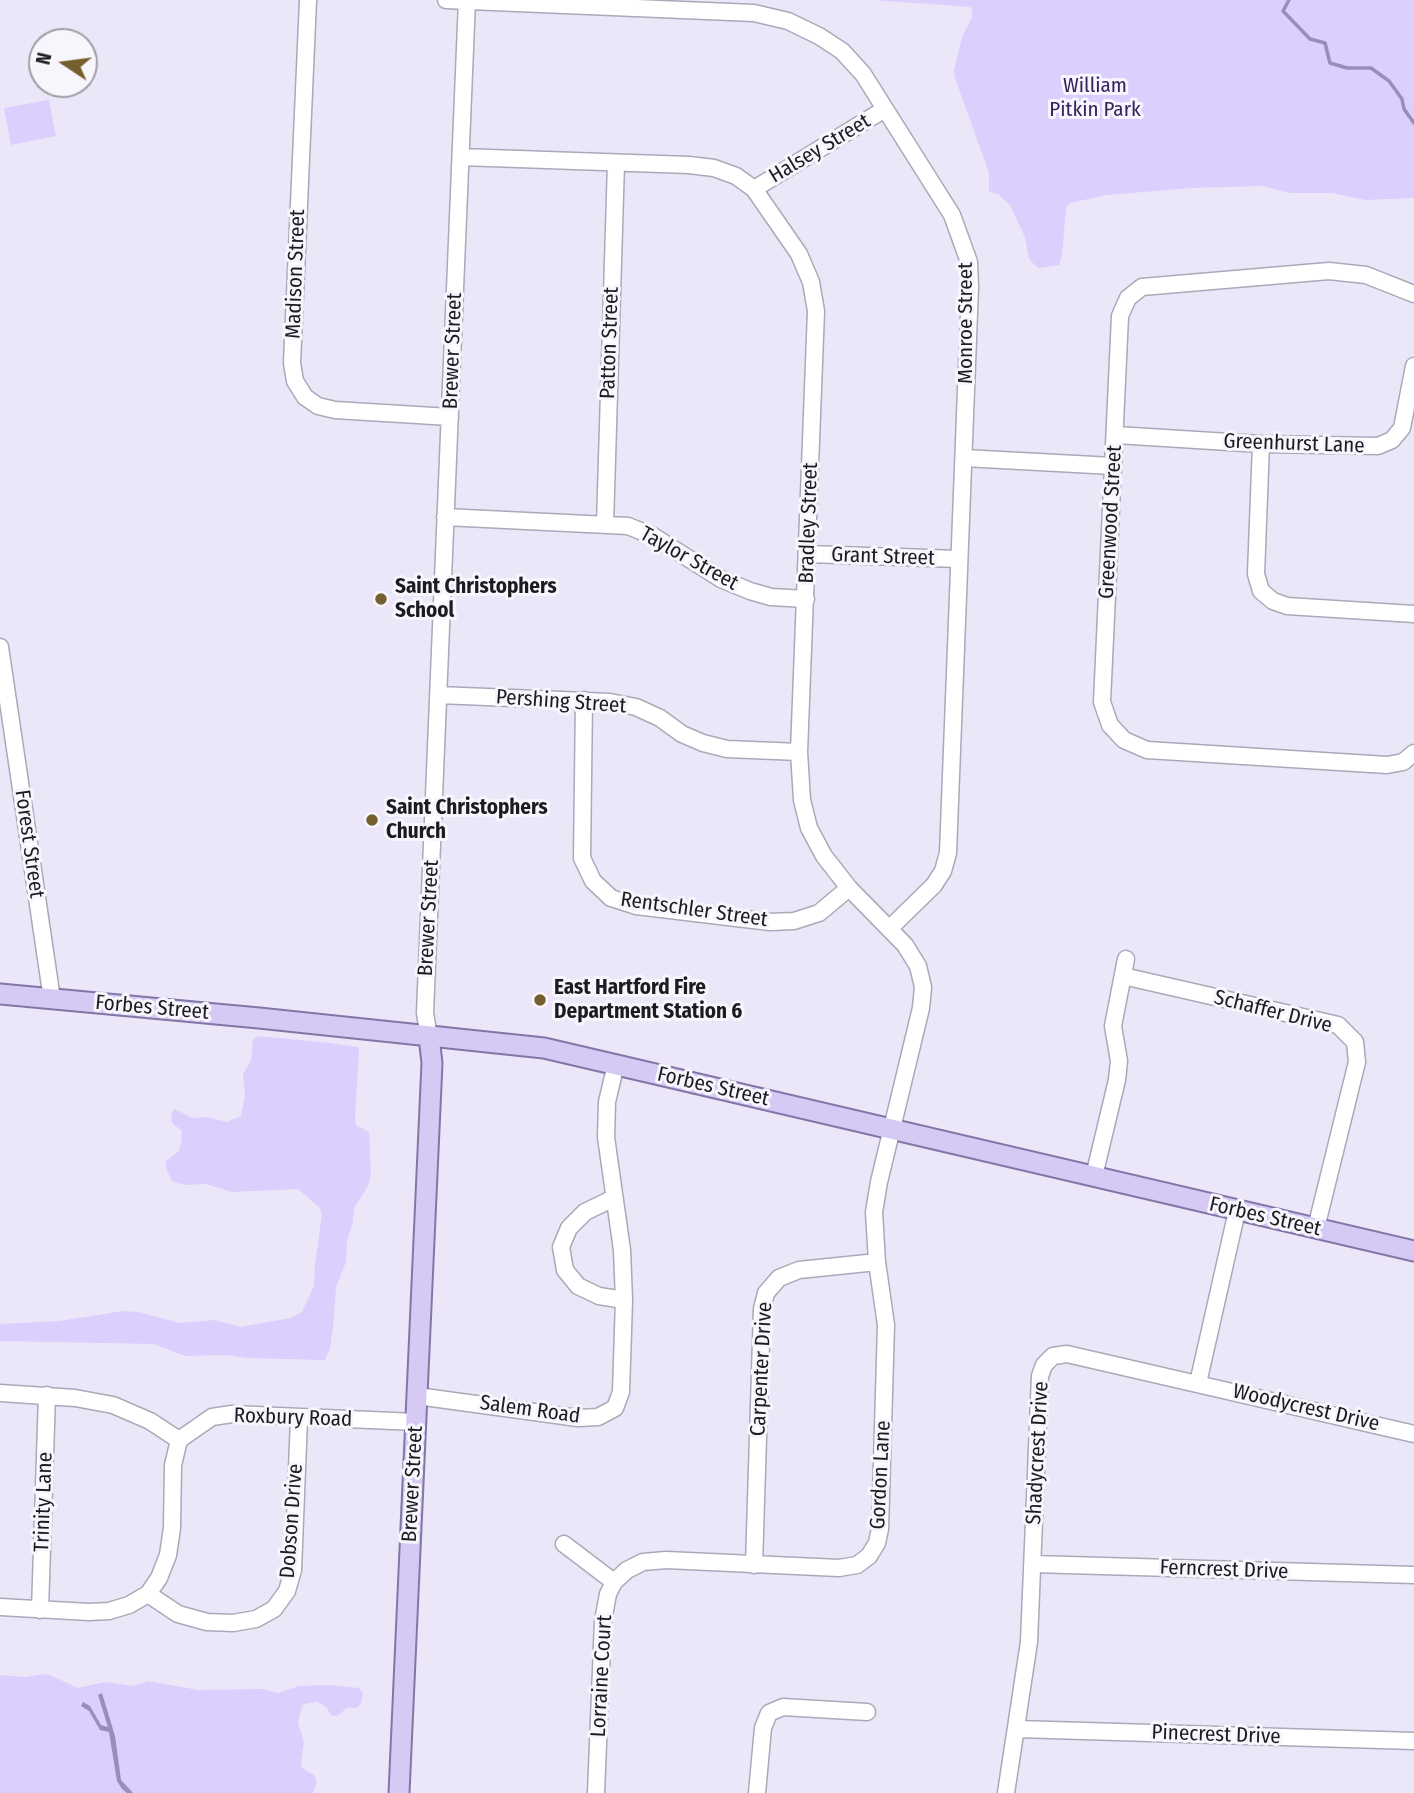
<!DOCTYPE html>
<style>
body{margin:0}
#map{position:relative;width:1414px;height:1793px;overflow:hidden;background:#ebe7f9;font-family:"Fira Sans Condensed",sans-serif}
canvas{display:block}
.north{position:absolute;left:28px;top:28px;width:70px;height:70px;box-sizing:border-box;background:#f7f6fd;border:2px solid #9f9ea5;border-radius:50%;rotate:283deg;font-size:19px;font-weight:700;line-height:28px;text-align:center;color:#1c1b21}
.north::after{content:'';display:block;margin:auto;width:24px;height:32px;background:#755f2f;clip-path:polygon(50% 0,100% 100%,50% 72%,0 100%)}
</style>
<div id="map">
<canvas width="1414" height="1793"></canvas>
<div class="north">N</div>
</div>
<script>
const c = document.querySelector('canvas').getContext('2d');
c.lineJoin = 'round';
function fill(path, color) { c.fillStyle = color; c.fill(path, 'evenodd'); }
const shape = rows => new Path2D(rows.map(r => 'M' + r).join(''));
function stroke(path, color, width, dash) { c.strokeStyle = color; c.lineWidth = width; c.lineCap = dash ? 'butt' : 'round'; c.setLineDash(dash || []); c.stroke(path); }
function write(font, color, halo, rows, align = 'center') {
  c.font = font + ' "Fira Sans Condensed",sans-serif'; c.lineWidth = 6; c.setLineDash([]); c.textBaseline = 'middle'; c.strokeStyle = halo; c.fillStyle = color; for (const [text, x, y, turn = 0] of rows) {
    c.save(); c.translate(x, y); c.rotate((+turn || 0) * Math.PI / 180); c.textAlign = isNaN(turn) ? turn : align; if (halo) c.strokeText(text, 0, 0); c.fillText(text, 0, 0); c.restore();
  }
}
const green = shape([
 [873,0,1414,0,1414,198,1365,200,1332,193,1290,193,1263,186,1191,188,1107,195,1070,203,1066,208,1062,256,1059,265,1038,268,1029,259,1025,237,1010,205,998,194,989,192,989,173,955,78,954,71,962,37,972,17,972,9,970,7],
 [49,100,56,136,11,145,4,108],
 [258,1036,330,1043,358,1047,359,1050,355,1118,356,1125,369,1132,371,1173,368,1186,354,1208,353,1222,347,1241,346,1262,336,1287,333,1327,330,1348,325,1360,247,1358,227,1355,185,1356,154,1344,0,1341,0,1324,59,1321,123,1311,138,1312,180,1323,215,1320,241,1327,290,1318,302,1312,314,1286,315,1264,322,1214,319,1207,298,1189,232,1192,206,1184,185,1185,172,1181,166,1168,166,1161,178,1152,181,1145,182,1131,172,1123,171,1115,174,1109,193,1118,207,1117,227,1122,241,1116,245,1095,243,1074,251,1061,253,1040],
 [47,1674,78,1688,105,1682,133,1686,148,1681,198,1690,262,1689,278,1693,299,1686,328,1685,359,1688,363,1693,361,1703,357,1708,346,1708,339,1715,332,1716,326,1707,317,1702,304,1704,302,1707,298,1723,304,1742,301,1762,302,1768,314,1775,317,1782,313,1793,0,1793,0,1675,25,1677]
]);
const water = shape([
 [102,1693,115,1736,121,1780,133,1793,127,1793,122,1789,117,1781,109,1732,100,1730,89,1711,81,1706,83,1702,90,1706,101,1725,108,1727,98,1695]
]);
const stream = shape([
 [1289,0,1283,11,1310,39,1325,43,1330,63,1347,68,1371,68,1389,81,1402,99,1404,109,1414,123]
]);
const minor = shape([
 [308,0,292,363,295,381,305,397,318,406,335,410,450,417],
 [446,0,754,13,788,21,819,36,842,51,863,74,952,215,969,262,970,287,948,853,943,871,934,885,889,929],
 [461,157,689,165,714,168,736,176,754,189,799,254,811,282,816,311,799,752,802,800,809,828,824,856,849,888,905,945,918,966,923,987,921,1008,879,1182,874,1212,877,1262,886,1325,880,1529,877,1543,869,1556,857,1565,839,1568,666,1560,643,1562,627,1570,614,1582],
 [754,189,885,109],
 [1414,294,1366,275,1329,271,1142,287,1128,298,1120,316,1102,702,1110,725,1124,740,1147,750,1387,765,1403,762,1414,753],
 [1116,435,1261,444,1378,446,1392,440,1402,428,1414,366],
 [1261,444,1256,574,1261,591,1273,601,1287,606,1414,614],
 [964,458,1113,466],
 [445,517,628,526,653,536,721,579,750,591,771,597,806,599],
 [605,524,616,163],
 [808,554,959,559],
 [0,647,52,999],
 [438,695,610,702,636,707,660,718,682,734,703,743,727,749,799,752],
 [584,700,582,858,593,881,611,898,636,906,770,922,794,921,819,913,849,888],
 [1123,976,1338,1025,1355,1042,1357,1062,1316,1228],
 [429,1037,425,1013,467,0],
 [1094,1176,1117,1080,1119,1061,1113,1026,1126,959],
 [614,1198,585,1212,569,1228,561,1247,565,1270,578,1286,599,1296,624,1300],
 [1198,1383,1237,1211],
 [0,1393,75,1398,113,1405,150,1421,179,1440,212,1417,232,1414,416,1422],
 [417,1396,578,1418,598,1417,615,1408,621,1392,624,1300,622,1250,606,1137,607,1102,616,1064],
 [564,1544,614,1582,608,1594,603,1621,596,1793],
 [1033,1564,1414,1575],
 [754,1565,762,1309,766,1293,779,1278,799,1270,877,1262],
 [148,1594,178,1614,207,1622,233,1623,256,1619,274,1609,287,1591,293,1570,299,1418],
 [0,1607,89,1612,109,1611,129,1605,148,1594,159,1578,168,1555,172,1528,173,1465,179,1440],
 [40,1610,47,1395],
 [1018,1729,1414,1741],
 [757,1793,763,1728,769,1713,783,1707,867,1712],
 [1006,1793,1029,1642,1040,1376,1044,1365,1053,1356,1067,1354,1414,1434]
]);
const major = shape([
 [0,994,259,1018,544,1048,1414,1251],
 [399,1793,432,1063,429,1037]
]);
const markers = [
 [381,599,7,"#755f2f"],
 [372,820,7,"#755f2f"],
 [540,1000,7,"#755f2f"]
];
const parkNames = [
 ["William",1095,86],
 ["Pitkin Park",1095,110]
];
const streetNames = [
 ["Halsey Street",820,149,-31],
 ["Madison Street",296,274,-88],
 ["Monroe Street",966,323,-90],
 ["Patton Street",610,343,-88],
 ["Brewer Street",453,351,-88],
 ["Greenhurst Lane",1294,444,2],
 ["Greenwood Street",1111,522,-87],
 ["Bradley Street",809,523,-88],
 ["Grant Street",883,557,2],
 ["Taylor Street",689,559,29],
 ["Pershing Street",561,702,4],
 ["Forest Street",29,844,82],
 ["Rentschler Street",694,910,8],
 ["Brewer Street",429,918,-87],
 ["Forbes Street",152,1008,5],
 ["Schaffer Drive",1273,1012,14],
 ["Forbes Street",713,1087,13],
 ["Forbes Street",1265,1217,13],
 ["Carpenter Drive",762,1369,-87],
 ["Woodycrest Drive",1306,1408,13],
 ["Salem Road",530,1410,8],
 ["Roxbury Road",293,1418,2],
 ["Shadycrest Drive",1038,1453,-87],
 ["Gordon Lane",881,1475,-87],
 ["Brewer Street",413,1484,-87],
 ["Trinity Lane",44,1502,-88],
 ["Dobson Drive",292,1521,-86],
 ["Ferncrest Drive",1224,1570,2],
 ["Lorraine Court",602,1676,-87],
 ["Pinecrest Drive",1216,1735,2]
];
const poiNames = [
 ["Saint Christophers",395,587],
 ["School",395,611],
 ["Saint Christophers",386,808],
 ["Church",386,832],
 ["East Hartford Fire",554,988],
 ["Department Station 6",554,1012]
];
fill(green, '#dacffd');
fill(water, '#998dbd');
stroke(stream, '#998dbd', 3.5);
stroke(minor, '#aba8b8', 19);
stroke(major, '#8376a6', 23);
stroke(minor, '#fff', 16);
stroke(major, '#d6caf5', 19);
for (const [x, y, r, color] of markers) { const dot = new Path2D(); dot.arc(x, y, r, 0, 2 * Math.PI); c.fillStyle = color; c.fill(dot); stroke(dot, '#f7f6fd', 2.5); }
write('21px', '#37235f', '#f7f6fd', parkNames);
write('21px', '#1c1b21', '#f7f6fd', streetNames);
write('bold 21px', '#1c1b21', '#f7f6fd', poiNames, 'left');
</script>
